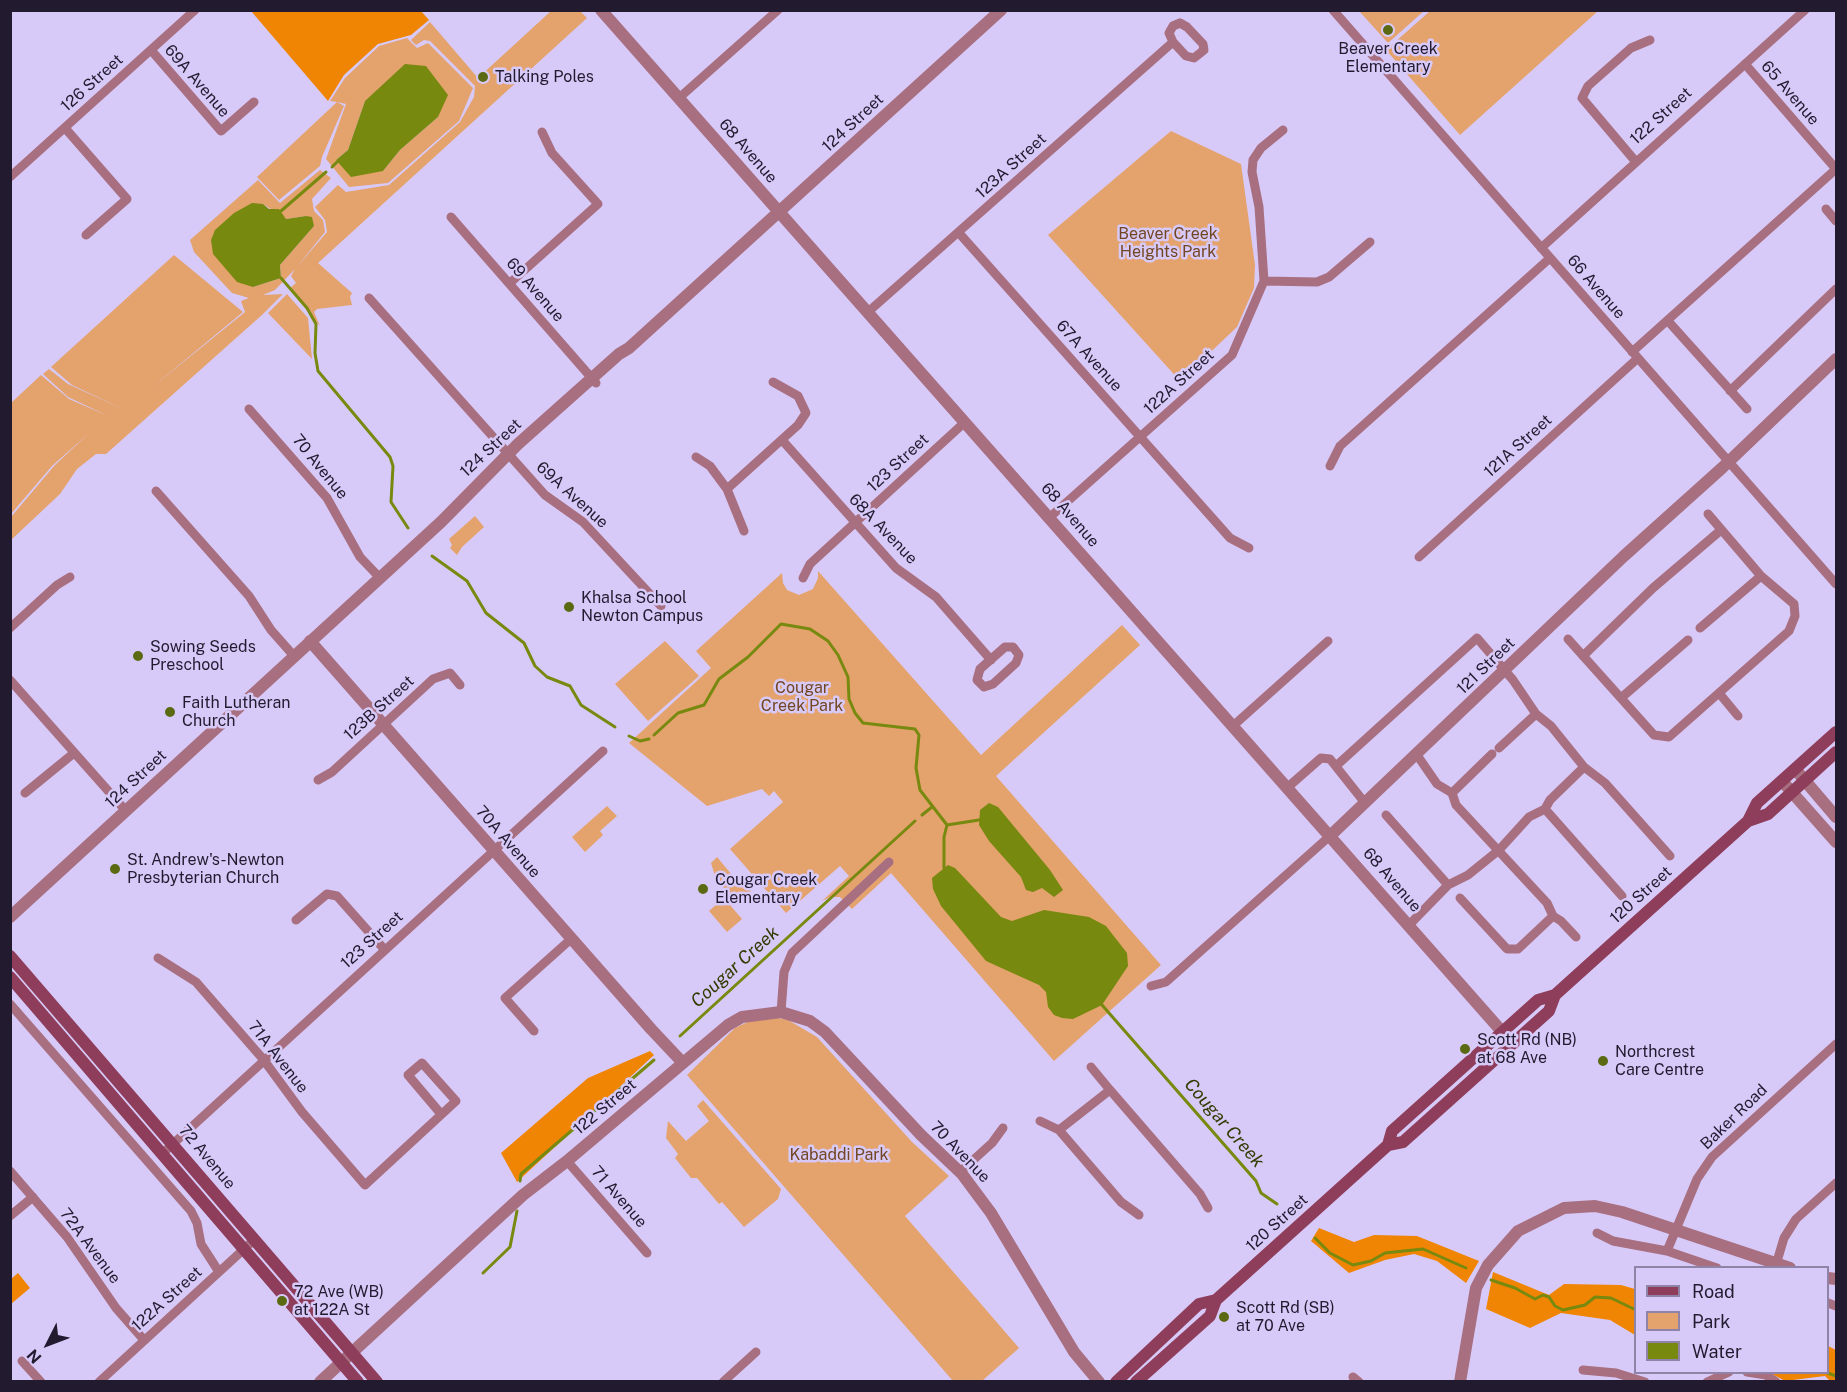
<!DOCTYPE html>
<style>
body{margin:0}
#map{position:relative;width:1847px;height:1392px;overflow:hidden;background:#d8caf8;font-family:"Public Sans",sans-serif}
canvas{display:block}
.frame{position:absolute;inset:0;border:12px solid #221b30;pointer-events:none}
.legend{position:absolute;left:1634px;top:1266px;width:195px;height:108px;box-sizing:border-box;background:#d8caf8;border:2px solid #8f84a8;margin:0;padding:8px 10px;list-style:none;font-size:18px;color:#221b30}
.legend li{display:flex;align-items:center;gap:12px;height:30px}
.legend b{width:30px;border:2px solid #8f84a8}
.north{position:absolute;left:18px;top:1314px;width:60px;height:60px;-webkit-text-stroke:4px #d8caf8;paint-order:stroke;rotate:228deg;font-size:16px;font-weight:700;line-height:24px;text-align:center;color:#221b30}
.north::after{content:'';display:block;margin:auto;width:21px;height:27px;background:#221b30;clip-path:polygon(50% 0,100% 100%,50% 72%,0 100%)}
</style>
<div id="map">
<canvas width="1847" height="1392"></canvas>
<div class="frame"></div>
<ul class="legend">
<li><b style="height:8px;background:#8e3d5b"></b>Road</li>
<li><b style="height:16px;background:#e4a26d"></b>Park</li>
<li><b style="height:16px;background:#77890e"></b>Water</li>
</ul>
<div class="north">N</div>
</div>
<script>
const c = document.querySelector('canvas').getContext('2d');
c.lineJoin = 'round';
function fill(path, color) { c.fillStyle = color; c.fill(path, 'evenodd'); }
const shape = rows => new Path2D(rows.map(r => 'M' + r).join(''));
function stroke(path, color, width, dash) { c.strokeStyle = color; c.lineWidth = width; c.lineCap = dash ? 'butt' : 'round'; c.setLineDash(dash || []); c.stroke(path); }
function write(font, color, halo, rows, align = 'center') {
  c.font = font + ' "Public Sans",sans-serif'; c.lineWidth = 5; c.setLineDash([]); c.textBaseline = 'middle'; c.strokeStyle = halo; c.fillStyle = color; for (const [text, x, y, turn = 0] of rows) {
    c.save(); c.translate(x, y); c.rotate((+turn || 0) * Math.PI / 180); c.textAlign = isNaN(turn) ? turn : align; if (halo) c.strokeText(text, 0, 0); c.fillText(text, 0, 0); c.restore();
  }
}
const green = shape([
 [551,11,580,11,587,18,318,263,352,293,350,297,352,305,317,309,314,312,320,326,289,289,296,283,291,276,295,269,275,290,263,295,283,294,263,314,106,454,96,454,77,469,60,494,11,540,11,517,54,466,88,434,52,466,11,514,11,403,41,375,69,399,108,416,68,397,43,374,49,369,68,384,125,410,72,385,51,367,174,255,243,312,150,389,245,312,241,301,249,298,232,293,194,252,190,240,258,180,280,203,320,170,331,178,312,199,314,211,323,220,325,232,296,268,327,232,325,220,315,207,338,185,346,192,389,185,460,122,474,97,475,86,430,41,424,40,416,45,411,40,430,22,478,78],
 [263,204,286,219,306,216,314,226,280,265,281,278,253,287],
 [1359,11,1424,11,1388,43],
 [1430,11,1430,10,1598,11,1460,135,1386,50],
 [407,38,417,48,428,43,473,88,459,121,388,183,349,187,326,159,346,104,337,102,344,106,322,157,320,166,279,200,257,177,337,102,330,101,345,78,379,46],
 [365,101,438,117,400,150,383,171,336,160,348,150],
 [1171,131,1241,164,1255,265,1254,288,1237,327,1180,381,1048,235],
 [287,294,308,318,312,359,268,313],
 [475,516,484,527,462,547,457,555,450,548,452,545,449,539],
 [818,571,981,755,1122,625,1140,645,996,776,1161,965,1054,1061,891,873,852,909,840,897,830,897,822,901,849,876,840,866,786,913,730,849,783,802,774,791,769,796,762,789,707,806,629,743,711,668,696,651,782,573,783,583,787,590,799,595,813,589,818,578],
 [665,641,699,676,648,721,615,684],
 [607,806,617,816,600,831,603,835,585,852,572,837],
 [717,857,732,875,741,879,751,891,737,903,716,879,711,863],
 [724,898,742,919,727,932,709,911],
 [773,1017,788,1020,817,1037,912,1142,949,1176,905,1216,1019,1348,982,1381,953,1381,687,1075,735,1028,752,1020],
 [703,1100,781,1189,778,1199,744,1227,722,1202,719,1204,697,1178,691,1178,675,1158,678,1154,666,1138,668,1121,686,1141,709,1121,697,1106]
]);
const forest = shape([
 [251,11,421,11,429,20,411,35,378,44,344,75,328,101],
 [650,1051,654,1055,517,1182,501,1153,588,1078],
 [1319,1228,1354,1242,1374,1235,1417,1236,1479,1261,1466,1283,1437,1261,1414,1254,1385,1260,1349,1273,1311,1241],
 [1493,1272,1549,1295,1564,1284,1621,1285,1635,1289,1635,1335,1610,1320,1561,1313,1530,1328,1486,1309],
 [18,1273,30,1288,11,1304,11,1279],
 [1828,1346,1836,1350,1836,1381,1830,1381,1825,1376,1785,1381,1770,1373,1828,1372]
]);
const water = shape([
 [405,64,426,66,448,95,438,117,400,150,383,171,351,177,336,160,348,150,365,101],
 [252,203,263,204,269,209,279,209,286,219,306,216,312,217,314,226,280,265,281,278,253,287,237,282,213,254,211,240,215,230,234,213],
 [989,803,998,807,1050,870,1063,890,1054,897,1042,888,1033,892,1026,890,1021,877,989,841,979,825,980,810],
 [948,865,955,868,1001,917,1012,921,1044,910,1089,917,1106,926,1127,953,1128,966,1102,1005,1073,1019,1062,1018,1054,1015,1048,1007,1046,992,1039,985,986,961,941,906,933,889,932,878]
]);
const stream = shape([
 [332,167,337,162],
 [281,211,326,172],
 [281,278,307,308,316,324,315,353,318,371,390,457,393,466,391,502,408,528],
 [432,556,467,581,486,613,524,643,535,666,547,677,570,686,581,705,615,727],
 [654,735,678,713,704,705,719,679,748,657,781,624,810,629,828,641,838,655,848,677,849,699,855,713,863,723,915,729,919,735,916,768,920,790,947,825,979,820],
 [629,736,640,741,649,739],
 [922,815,932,807],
 [944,868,944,837,947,825],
 [1102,1005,1256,1181,1261,1193,1277,1204],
 [680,1036,915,821],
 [520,1181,521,1174,654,1060],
 [1315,1238,1330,1253,1353,1265,1371,1261,1385,1253,1423,1249,1466,1268],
 [483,1273,510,1247,517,1211],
 [1491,1280,1515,1288,1535,1299,1543,1295,1549,1297,1555,1306,1563,1310,1585,1305,1595,1297,1611,1298,1636,1310],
 [1825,1372,1836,1376]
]);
const minor = shape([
 [1333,10,1836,584],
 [1180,23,1187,27,1203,44,1204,50,1194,58,1186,56,1173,42,1169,33,1173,26,1180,23],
 [151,50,221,131,254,102],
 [1745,64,1836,169],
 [679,98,778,10],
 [65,128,127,199,86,235],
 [1636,162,1582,98,1588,86,1631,48,1650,40],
 [10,177,195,10],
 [1826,209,1836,221],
 [451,217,596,383],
 [959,233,1230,538,1249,548],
 [1541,248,1805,10],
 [1264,281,1317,282,1329,277,1370,242],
 [510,283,598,204,552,153,542,132],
 [369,298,545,495,583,522,661,606],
 [868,312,1173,42],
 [1668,321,1747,409],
 [1632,352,1836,169],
 [1730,391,1836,289],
 [249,409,327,498,360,557,380,578],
 [782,440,896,568,936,597,991,660],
 [696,457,710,466,727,489,744,531],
 [1330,466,1340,446,1550,258],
 [727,489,798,425,806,413,798,396,773,382],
 [156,491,249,596,271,630,294,656],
 [1050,517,1232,355,1264,281,1259,207,1252,172,1253,160,1261,148,1283,130],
 [1419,557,1638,358],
 [803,578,810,564,965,422],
 [10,628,57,585,70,577],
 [1700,628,1761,576],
 [1568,639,1654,735,1669,737,1789,631,1795,616,1794,604,1761,576,1708,514],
 [1005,647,1013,647,1019,655,1016,663,993,684,984,687,977,680,980,669,1005,647],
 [1583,656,1653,588,1721,530],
 [10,680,126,811],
 [1719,693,1738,716],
 [1621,698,1688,640],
 [1234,725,1328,641],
 [1499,748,1536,714],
 [1417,755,1437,784,1452,793,1456,805,1547,903,1553,916,1561,921,1576,937],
 [1336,766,1477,638,1513,680,1536,714,1551,726,1584,767,1605,783,1670,856],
 [318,780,332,772,433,679,450,673,460,685],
 [1288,787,1321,758,1330,759,1365,803],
 [25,793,74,753],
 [1452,793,1492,754],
 [1545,809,1622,896],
 [1386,815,1448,885],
 [1460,898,1507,949,1518,949,1553,916],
 [296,920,327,894,337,896,384,949],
 [1409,925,1448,885,1468,875,1499,850,1529,817,1545,809,1550,800,1584,767],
 [158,958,196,982,263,1059,302,1112,365,1185,456,1101,422,1063,408,1075,441,1114],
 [1151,986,1166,982,1331,835],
 [10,1004,191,1211,197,1223,201,1244,219,1272],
 [781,1012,784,972,792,953,889,862],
 [534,1031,505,998,571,939],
 [1091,1067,1110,1090],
 [1040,1121,1059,1130,1110,1090,1200,1194,1208,1208],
 [1059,1130,1121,1202,1139,1215],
 [163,1153,603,751],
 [567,1161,647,1253],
 [10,1171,67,1237,116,1308,144,1340],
 [960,1172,992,1143,1003,1128],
 [10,1216,33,1197],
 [1597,1233,1613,1241,1667,1251,1717,1268],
 [1667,1251,1697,1179,1712,1157,1836,1044],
 [1775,1268,1784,1238,1796,1219,1836,1183],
 [1828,1303,1836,1306],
 [22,1361,41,1382],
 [1583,1370,1616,1373,1645,1382],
 [1747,1372,1766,1375,1776,1382],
 [1353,1377,1359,1382],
 [99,1382,255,1239],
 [723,1382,756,1352],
 [1707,1382,1729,1372]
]);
const tertiary = shape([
 [601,10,1512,1043],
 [310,641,651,1029,683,1063],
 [1795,769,1836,817],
 [1782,781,1836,842],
 [1331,835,1624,556,1722,468,1836,359],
 [10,917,441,522,518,444,619,354,629,348,1001,10],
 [1828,1278,1836,1279],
 [320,1382,523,1195,567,1161,728,1025,742,1017,781,1012,810,1021,825,1032,921,1135,962,1174,991,1213,1074,1352,1099,1382],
 [1460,1382,1476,1288,1488,1265,1518,1231,1564,1208,1595,1206,1622,1212,1790,1268]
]);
const secondary = shape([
 [1748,821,1768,814,1836,752],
 [10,956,377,1382],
 [10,977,358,1382],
 [1388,1145,1403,1142,1549,1011,1555,995],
 [1116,1382,1199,1304,1216,1300],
 [1136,1382,1210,1316,1216,1300,1388,1145,1392,1131,1538,1000,1555,995,1748,821,1757,803,1836,732]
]);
const markers = [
 [1388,30,6,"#5b6a12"],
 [483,77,6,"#5b6a12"],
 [569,607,6,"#5b6a12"],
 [138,656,6,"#5b6a12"],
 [170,712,6,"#5b6a12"],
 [115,869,6,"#5b6a12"],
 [703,889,6,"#5b6a12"],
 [1465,1049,6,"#5b6a12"],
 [1603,1061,6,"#5b6a12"],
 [282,1301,6,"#5b6a12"],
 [1224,1317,6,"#5b6a12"]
];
const poiNames = [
 ["Beaver Creek",1388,49,"center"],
 ["Elementary",1388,67,"center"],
 ["Talking Poles",495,77],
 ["Khalsa School",581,598],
 ["Newton Campus",581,616],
 ["Sowing Seeds",150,647],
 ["Preschool",150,665],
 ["Faith Lutheran",182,703],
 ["Church",182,721],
 ["St. Andrew's-Newton",127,860],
 ["Presbyterian Church",127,878],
 ["Cougar Creek",715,880],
 ["Elementary",715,898],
 ["Scott Rd (NB)",1477,1040],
 ["at 68 Ave",1477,1058],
 ["Northcrest",1615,1052],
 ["Care Centre",1615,1070],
 ["72 Ave (WB)",294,1292],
 ["at 122A St",294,1310],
 ["Scott Rd (SB)",1236,1308],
 ["at 70 Ave",1236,1326]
];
const streetNames = [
 ["69A Avenue",197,81,49],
 ["126 Street",92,83,-42],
 ["65 Avenue",1790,93,49],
 ["122 Street",1661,116,-42],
 ["124 Street",853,123,-43],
 ["68 Avenue",748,151,49],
 ["123A Street",1011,166,-42],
 ["66 Avenue",1596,287,49],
 ["69 Avenue",535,290,49],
 ["67A Avenue",1089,356,48],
 ["122A Street",1179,382,-42],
 ["121A Street",1518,446,-42],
 ["124 Street",491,448,-43],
 ["123 Street",898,463,-43],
 ["70 Avenue",320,467,51],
 ["69A Avenue",572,495,42],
 ["68 Avenue",1070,515,49],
 ["68A Avenue",883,529,46],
 ["121 Street",1486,666,-44],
 ["123B Street",379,708,-42],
 ["124 Street",136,779,-43],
 ["70A Avenue",508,842,49],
 ["68 Avenue",1392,880,49],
 ["120 Street",1641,895,-42],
 ["123 Street",372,940,-42],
 ["71A Avenue",278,1057,52],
 ["122 Street",605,1107,-40],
 ["Baker Road",1734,1117,-44],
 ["70 Avenue",960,1152,46],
 ["72 Avenue",207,1157,50],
 ["71 Avenue",619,1197,49],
 ["120 Street",1277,1223,-42],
 ["72A Avenue",90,1246,53],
 ["122A Street",167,1299,-42]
];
const parkNames = [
 ["Beaver Creek",1168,234],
 ["Heights Park",1168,252],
 ["Cougar",802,688],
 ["Creek Park",802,706],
 ["Kabaddi Park",839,1155]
];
const waterNames = [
 ["Cougar Creek",735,967,-42],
 ["Cougar Creek",1224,1123,49]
];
fill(green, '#e4a26d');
fill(forest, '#f08504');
fill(water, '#77890e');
stroke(stream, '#77890e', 3);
stroke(minor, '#a86f81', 9);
stroke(tertiary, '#a86f81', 12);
stroke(secondary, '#8e3d5b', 12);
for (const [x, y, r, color] of markers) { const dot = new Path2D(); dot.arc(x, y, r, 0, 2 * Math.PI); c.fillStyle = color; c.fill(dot); stroke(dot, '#d8caf8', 2); }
write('16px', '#221b30', '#d8caf8', poiNames, 'left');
write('16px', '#221b30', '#d8caf8', streetNames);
write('16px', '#724620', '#d8caf8', parkNames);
write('italic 18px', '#323b00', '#d8caf8', waterNames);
</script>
